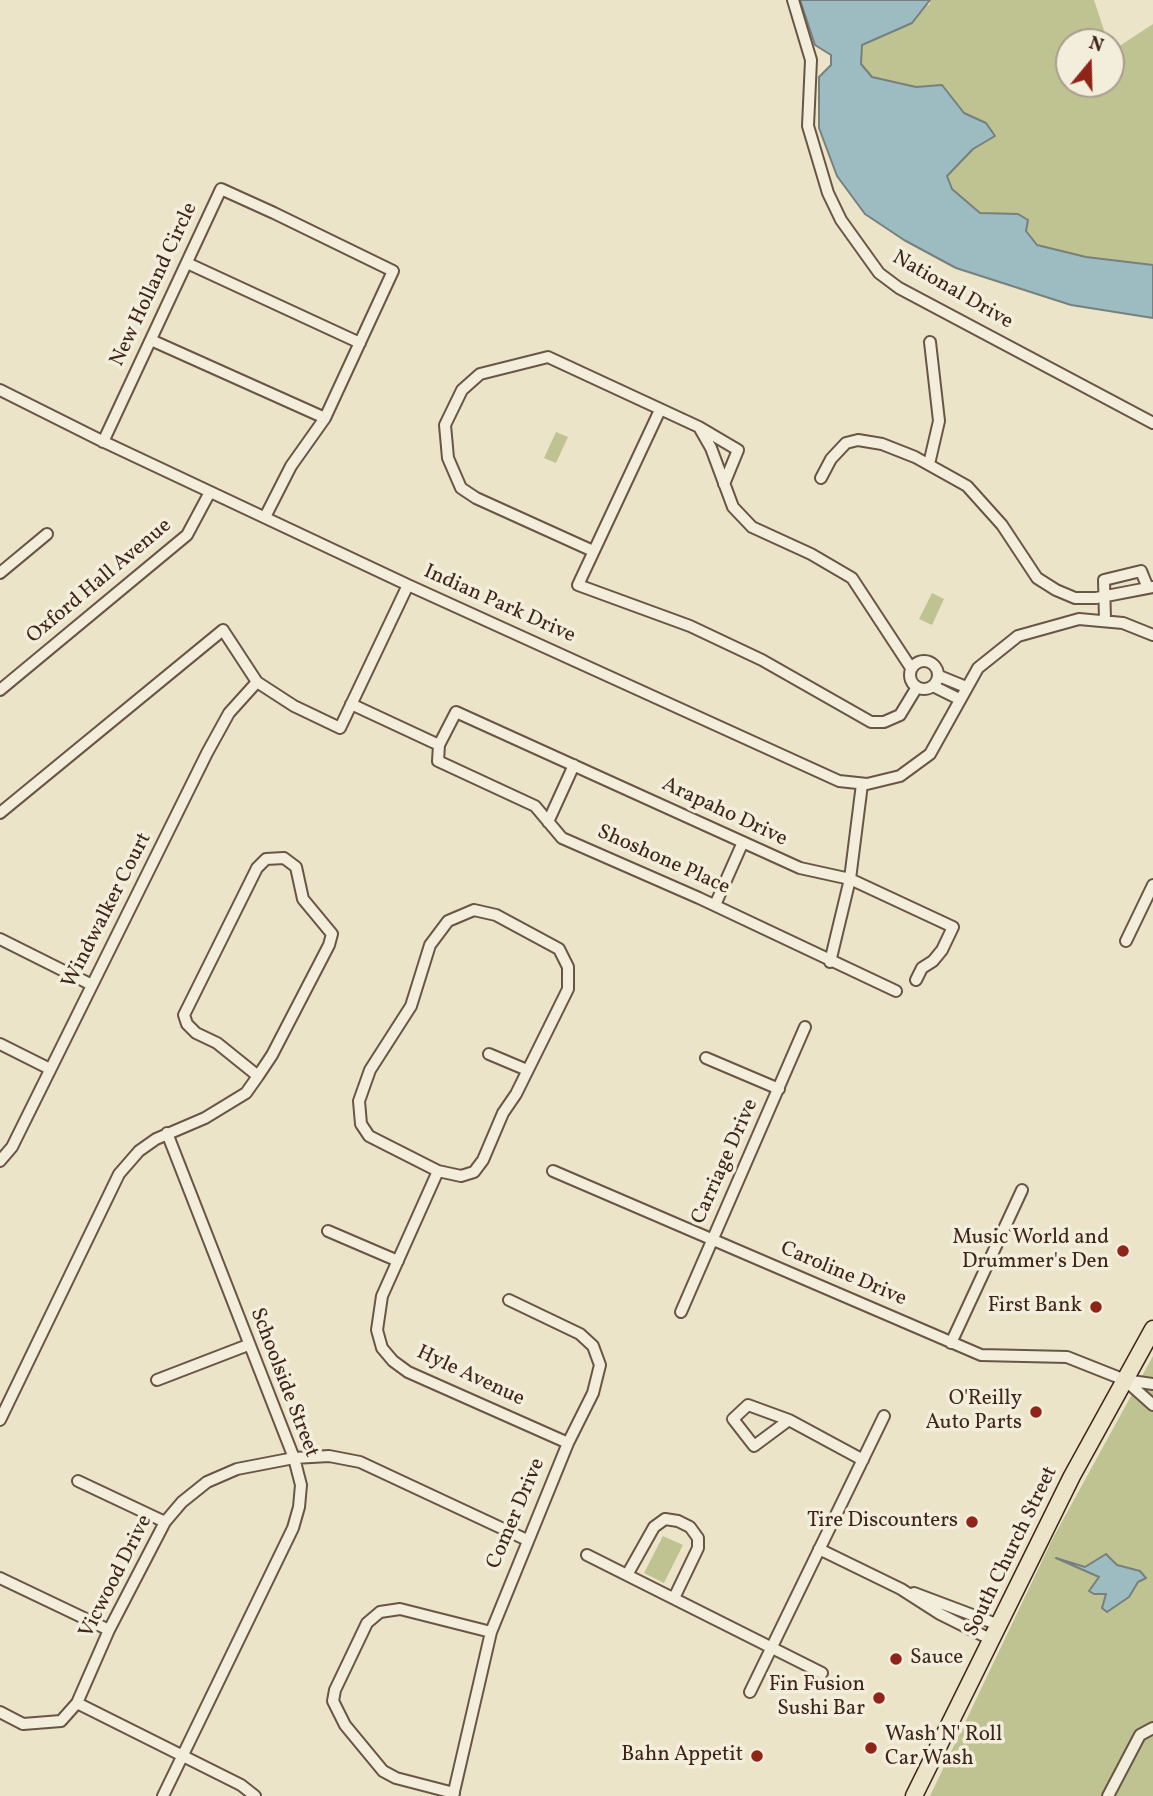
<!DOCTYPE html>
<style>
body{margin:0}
#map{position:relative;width:1153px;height:1796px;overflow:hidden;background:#ece4c9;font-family:Vollkorn,serif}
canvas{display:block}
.north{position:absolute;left:1055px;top:28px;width:70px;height:70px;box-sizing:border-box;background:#f3eddc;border:2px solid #aa9d8e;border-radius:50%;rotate:19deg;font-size:19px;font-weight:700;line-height:28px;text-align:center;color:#3d2519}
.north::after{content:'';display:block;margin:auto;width:24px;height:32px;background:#8f2418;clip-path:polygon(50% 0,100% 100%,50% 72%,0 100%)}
</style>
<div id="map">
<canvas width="1153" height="1796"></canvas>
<div class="north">N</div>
</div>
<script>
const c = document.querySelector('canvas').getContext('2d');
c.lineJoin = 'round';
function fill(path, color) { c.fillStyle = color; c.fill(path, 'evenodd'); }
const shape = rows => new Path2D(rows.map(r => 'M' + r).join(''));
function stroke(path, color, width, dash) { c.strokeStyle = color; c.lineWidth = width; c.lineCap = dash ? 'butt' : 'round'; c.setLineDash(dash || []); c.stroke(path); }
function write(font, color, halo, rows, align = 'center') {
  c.font = font + ' Vollkorn,serif'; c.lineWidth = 7; c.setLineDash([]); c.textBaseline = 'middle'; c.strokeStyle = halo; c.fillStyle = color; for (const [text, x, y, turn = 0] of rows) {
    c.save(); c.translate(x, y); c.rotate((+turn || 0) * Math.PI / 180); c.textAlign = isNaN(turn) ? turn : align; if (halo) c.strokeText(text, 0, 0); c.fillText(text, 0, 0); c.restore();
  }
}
const green = shape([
 [930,0,1094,0,1108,42,1069,42,1069,84,1111,84,1111,45,1121,45,1153,24,1153,265,1086,257,1037,245,1026,231,1018,214,980,213,952,189,947,176,973,149,994,137,986,123,964,113,942,85,916,87,872,77,861,64,862,45,930,4],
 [556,432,568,437,556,463,544,458],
 [932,593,944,599,932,625,919,619],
 [1153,1356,1153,1796,930,1796,1053,1538],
 [663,1536,683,1545,664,1583,644,1573]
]);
const water = shape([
 [800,0,930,0,912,23,862,45,861,64,872,77,916,87,942,85,964,113,986,123,995,136,973,149,947,176,952,189,980,213,1018,214,1028,220,1026,231,1037,245,1086,257,1153,265,1153,318,1071,305,956,268,904,240,865,214,837,176,819,128,819,77,831,65,831,55,815,45,800,0],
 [1106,1554,1117,1565,1140,1571,1146,1578,1138,1582,1129,1597,1107,1612,1102,1608,1106,1594,1094,1594,1089,1591,1099,1577,1056,1558,1085,1567,1106,1554]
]);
const minor = shape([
 [793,0,811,60,808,126,828,193,841,220,879,273,899,288,1153,423],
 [187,263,360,343],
 [151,340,325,418],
 [0,390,100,440,408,585,839,781,867,784,900,776,930,754,978,668,1018,636,1079,619,1123,623,1153,635],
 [660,410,578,585,690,626,762,660,871,722,884,722,900,715,917,687],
 [699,427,738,450,724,484],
 [103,442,221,189,274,213,393,271,325,418,291,466,265,517],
 [929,464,939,421,930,342],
 [821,478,831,459,846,443,858,440,882,444,915,457,967,486,1002,525,1037,578,1056,590,1075,598,1096,598,1153,587],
 [593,551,476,498,461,488,448,458,445,425,462,390,480,374,548,357,699,427,711,448,733,507,752,527,811,554,852,578,911,668],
 [0,573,47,534],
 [1105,620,1104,580,1141,571,1148,588],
 '910 675a14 14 0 1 1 28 0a14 14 0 1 1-28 0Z',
 [939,676,966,687],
 [933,686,959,699],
 [0,690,187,535,210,492],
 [351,704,439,745],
 [0,813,223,630,257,682,294,706,340,728,408,585],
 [548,822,574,765],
 [715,905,743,842],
 [474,910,496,915,559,949,568,967,568,989,516,1094,503,1113,483,1160,474,1172,461,1176,438,1171,369,1136,361,1124,359,1101,370,1070,411,1006,430,945,448,921,474,910],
 [0,939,92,985],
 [1126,941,1153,885],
 [830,962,850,879,862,784],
 [896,991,699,898,562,838,535,806,438,761,439,745,456,712,800,868,850,879,953,927,942,950,933,961,922,968,916,980],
 [0,1044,50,1069],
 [489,1054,527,1070],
 [706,1058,779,1089],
 [0,1161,12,1147,207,753,229,713,257,682],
 [438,1171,382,1296,377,1330,382,1348,393,1361,408,1372,568,1443],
 [553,1171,981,1355,1067,1357,1125,1380,1153,1384],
 [328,1231,398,1261],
 [681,1312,805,1027],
 [951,1343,1022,1190],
 [157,1380,248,1345],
 [1125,1380,1153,1405],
 [0,1420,119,1174,139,1151,156,1139,205,1118,246,1093,258,1076,272,1055,329,945,332,934,303,899,296,867,284,858,266,859,257,868,184,1015,187,1024,196,1033,217,1043,258,1076],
 [789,1420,748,1405,733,1419,754,1446,789,1420,863,1460],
 [78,1481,165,1522],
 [819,1549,901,1589,940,1614,992,1640],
 [587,1555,822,1673],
 [627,1575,654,1527,665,1519,678,1521,690,1527,698,1538,698,1548,674,1598],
 [0,1578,109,1630],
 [914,1593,999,1625],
 [750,1692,884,1416],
 [77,1703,241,1785,255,1796],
 [0,1712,23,1724,61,1721,77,1703,109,1630,165,1522,182,1502,207,1482,237,1469,294,1458,329,1456,360,1462,527,1540],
 [454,1793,396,1778,383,1771,345,1725,333,1701,335,1690,367,1623,380,1612,400,1609,491,1632],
 [163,1796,293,1528,299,1507,301,1485,294,1458,167,1133],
 [453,1796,491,1632,568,1443,593,1393,600,1365,593,1346,580,1334,509,1300],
 [1108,1796,1140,1735,1153,1728]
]);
const highway = shape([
 [914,1796,1072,1476,1153,1329]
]);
const markers = [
 [1123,1251,7,"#8f2418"],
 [1096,1307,7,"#8f2418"],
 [1036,1412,7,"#8f2418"],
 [972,1522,7,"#8f2418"],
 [896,1659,7,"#8f2418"],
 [879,1698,7,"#8f2418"],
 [871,1748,7,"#8f2418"],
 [757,1756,7,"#8f2418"]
];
const streetNames = [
 ["New Holland Circle",155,285,-65],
 ["National Drive",952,291,30],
 ["Oxford Hall Avenue",100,582,-40],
 ["Indian Park Drive",499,605,24],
 ["Arapaho Drive",724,813,25],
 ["Shoshone Place",663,861,24],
 ["Windwalker Court",108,911,-63],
 ["Carriage Drive",726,1162,-66],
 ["Caroline Drive",843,1275,23],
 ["Hyle Avenue",470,1377,25],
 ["Schoolside Street",283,1383,69],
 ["Comer Drive",517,1514,-67],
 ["South Church Street",1012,1552,-64],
 ["Vicwood Drive",117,1577,-63]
];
const poiNames = [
 ["Music World and",1109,1239],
 ["Drummer's Den",1109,1263],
 ["First Bank",1082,1307],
 ["O'Reilly",1022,1400],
 ["Auto Parts",1022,1424],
 ["Tire Discounters",958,1522],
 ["Sauce",910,1659,"left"],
 ["Fin Fusion",865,1686],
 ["Sushi Bar",865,1710],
 ["Wash N' Roll",885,1736,"left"],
 ["Car Wash",885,1760,"left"],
 ["Bahn Appetit",743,1756]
];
fill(green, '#bfc291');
fill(water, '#9dbcc1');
stroke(water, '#77807e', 2);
stroke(minor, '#695545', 14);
stroke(highway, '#3d2519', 19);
stroke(minor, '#f3eddc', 10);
stroke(highway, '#ece4c9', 16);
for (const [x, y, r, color] of markers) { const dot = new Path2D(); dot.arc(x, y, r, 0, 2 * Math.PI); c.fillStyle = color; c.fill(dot); stroke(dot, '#f3eddc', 2.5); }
write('21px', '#3d2519', '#f3eddc', streetNames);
write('21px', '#3d2519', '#f3eddc', poiNames, 'right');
</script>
